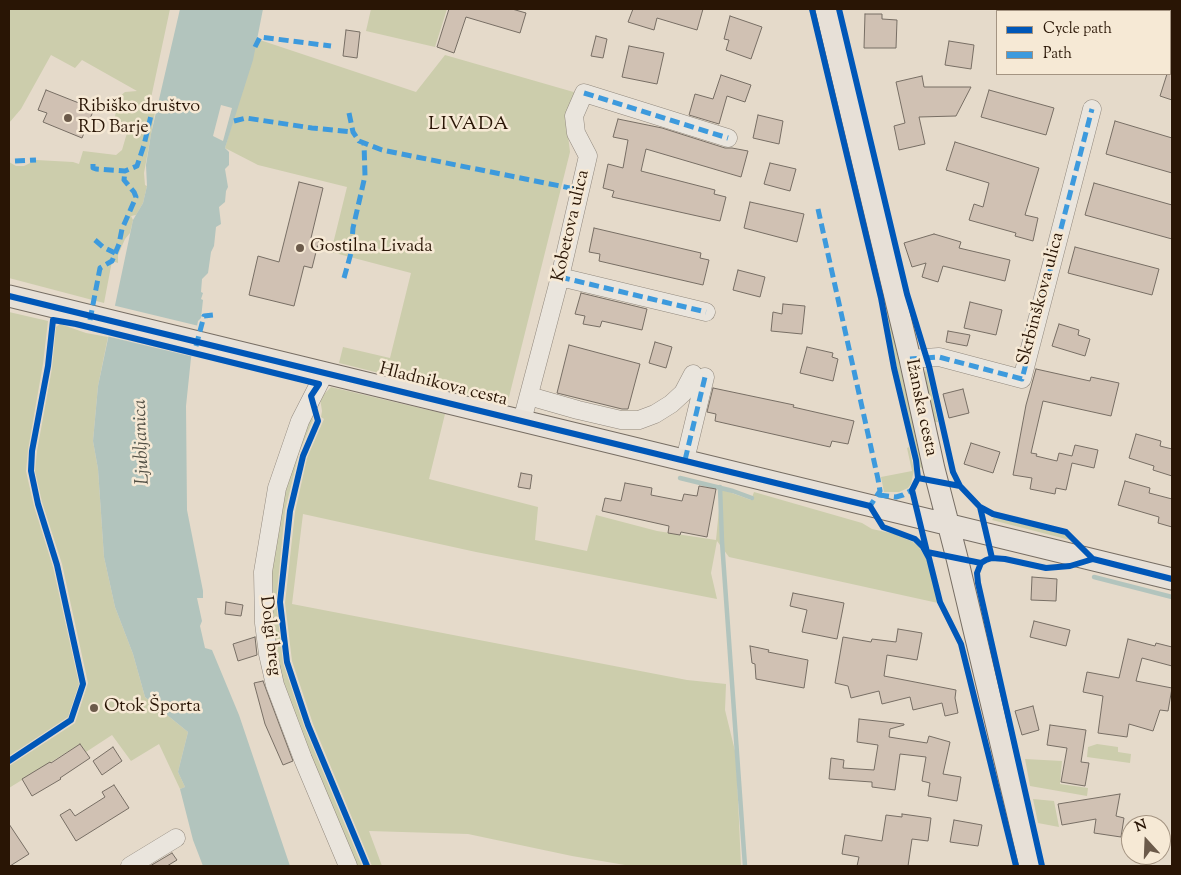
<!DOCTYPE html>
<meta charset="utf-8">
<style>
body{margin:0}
#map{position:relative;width:1181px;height:875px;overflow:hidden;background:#e5daca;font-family:"Sorts Mill Goudy",serif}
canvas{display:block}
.frame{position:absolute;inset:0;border:10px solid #291505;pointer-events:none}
.legend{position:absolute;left:996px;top:10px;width:175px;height:65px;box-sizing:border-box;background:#f6e9d5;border:1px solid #a49482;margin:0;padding:6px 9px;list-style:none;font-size:15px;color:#291505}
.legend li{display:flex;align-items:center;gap:10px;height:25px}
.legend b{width:25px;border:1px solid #a49482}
.north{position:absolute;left:1121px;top:815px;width:50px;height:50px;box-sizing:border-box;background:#f6e9d5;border:1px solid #a49482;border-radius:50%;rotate:340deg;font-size:14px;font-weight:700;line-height:20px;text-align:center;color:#291505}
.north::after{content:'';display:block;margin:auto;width:18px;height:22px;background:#6b5a4a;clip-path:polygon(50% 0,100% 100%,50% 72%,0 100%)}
</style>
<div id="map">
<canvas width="1181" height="875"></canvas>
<div class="frame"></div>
<ul class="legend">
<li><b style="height:6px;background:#0057b8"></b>Cycle path</li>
<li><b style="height:6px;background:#3d9add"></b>Path</li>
</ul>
<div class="north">N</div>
</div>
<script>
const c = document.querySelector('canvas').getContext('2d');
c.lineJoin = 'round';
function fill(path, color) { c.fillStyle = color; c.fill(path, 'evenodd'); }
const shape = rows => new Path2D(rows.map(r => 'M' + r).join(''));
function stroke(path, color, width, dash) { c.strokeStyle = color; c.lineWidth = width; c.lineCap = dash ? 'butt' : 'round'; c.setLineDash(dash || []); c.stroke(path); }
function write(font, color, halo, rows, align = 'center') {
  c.font = font + ' "Sorts Mill Goudy",serif'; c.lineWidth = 5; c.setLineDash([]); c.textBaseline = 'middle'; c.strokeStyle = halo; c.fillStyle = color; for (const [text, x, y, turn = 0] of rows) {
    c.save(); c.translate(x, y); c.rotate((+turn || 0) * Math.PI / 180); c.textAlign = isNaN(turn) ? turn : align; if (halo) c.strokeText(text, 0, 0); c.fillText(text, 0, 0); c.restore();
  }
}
const green = shape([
 [9,9,170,9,151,98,156,107,144,173,145,185,147,186,143,203,136,215,131,216,133,220,130,233,125,239,118,255,118,263,112,261,104,303,9,278,9,162,16,166,24,166,36,160,73,162,79,164,83,151,116,155,122,150,129,126,114,120,116,112,115,100,125,92,137,91,82,60,75,68,51,55,21,109,9,123],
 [371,9,447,9,435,47,366,31],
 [257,39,416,92,445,55,577,93,566,118,570,152,507,405,339,363,343,347,390,358,411,273,331,252,347,187,258,165,225,148],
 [883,281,898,358,924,470,920,467,895,359,880,282],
 [9,312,48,321,43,364,28,450,26,471,34,506,53,567,79,684,68,717,9,756],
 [60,324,86,333,108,337,98,386,93,441,98,469,104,557,115,607,133,654,145,697,188,732,178,772,185,787,180,789,159,744,131,761,112,735,86,752,80,744,9,788,9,766,75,723,88,683,62,564,42,502,35,471,37,451,52,368,56,327],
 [926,369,938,422,935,422,924,376],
 [331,387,445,414,429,479,538,507,535,540,587,551,596,515,657,531,716,540,721,489,751,500,754,492,862,523,872,529,895,534,913,542,919,547,927,560,938,603,729,557,717,541,711,573,717,599,476,552,303,514,292,604,687,680,726,684,725,710,736,755,741,866,631,866,572,856,468,834,369,831,382,866,372,866,313,724,292,661,285,603,295,512,307,458,324,419,321,417,322,411,320,398],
 [312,414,313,420,299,453,285,511,276,602,283,663,304,726,362,866,352,866,279,683,267,588,292,453],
 [909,447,914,470,911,484,908,488,899,492,884,492,881,477,912,471,907,448],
 [994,517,1066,535,1070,540,992,520],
 [1097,744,1118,747,1118,752,1131,754,1130,763,1087,757,1088,747],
 [1025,759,1062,761,1060,784,1088,788,1087,796,1030,786],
 [1033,799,1054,801,1059,827,1038,823]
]);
const water = shape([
 [180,9,263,9,253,60,225,148,229,152,229,165,225,169,228,187,226,191,225,202,219,207,221,224,216,227,214,246,211,252,208,273,202,279,201,292,203,293,201,299,203,300,201,318,198,321,191,358,186,406,187,510,203,591,203,598,197,598,202,621,200,626,205,648,212,650,239,715,290,866,203,866,193,840,180,789,185,787,178,772,188,732,145,697,133,654,115,607,104,557,98,469,93,441,98,386,133,220,143,203,147,186,146,165,151,134]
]);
const pier = shape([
 [221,105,232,108,223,141,213,136],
 [112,305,199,326,194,357,106,336]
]);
const stream = shape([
 [680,478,733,491,752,498],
 [720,487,722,542,745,866],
 [1094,577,1172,597]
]);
const building = shape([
 [449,9,512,9,526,13,520,33,466,17,454,53,437,47,449,9],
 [633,9,703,9,697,30,657,18,654,30,628,22,633,9],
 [865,14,882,14,882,19,897,20,896,48,864,48,865,14],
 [730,16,762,27,751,59,726,50,729,40,724,39,730,16],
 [346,30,360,32,357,58,343,56,346,30],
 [596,36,607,39,603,58,591,56,596,36],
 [949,41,974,45,971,69,945,65,949,41],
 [629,46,664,53,657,84,622,77,629,46],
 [1170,65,1172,65,1172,100,1160,96,1167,74,1170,74,1170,65],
 [721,75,751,85,745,102,727,96,719,124,689,115,695,94,713,99,721,75],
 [922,76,924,87,971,87,956,116,919,117,925,144,899,150,894,126,905,123,896,82,922,76],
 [46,90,94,109,82,138,43,122,47,113,38,110,46,90],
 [989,90,1054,108,1046,135,981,117,989,90],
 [758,115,783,121,779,144,753,138,758,115],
 [618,119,662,128,725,148,732,148,748,151,741,177,646,149,641,171,715,190,714,194,726,197,720,221,612,197,614,191,603,188,608,164,623,168,628,140,613,137,618,119],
 [1115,121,1172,138,1172,173,1106,154,1115,121],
 [955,142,1039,168,1025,215,1038,218,1033,241,1015,236,1016,233,969,220,974,204,983,207,989,183,946,170,955,142],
 [770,163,796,169,790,191,764,184,770,163],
 [299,182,323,188,311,238,319,240,312,268,304,266,294,306,249,295,258,256,279,262,299,182],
 [1094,183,1172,205,1172,239,1085,215,1094,183],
 [750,202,804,214,797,242,744,228,750,202],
 [594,228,701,253,700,258,709,260,703,285,599,261,600,254,589,252,594,228],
 [934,234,961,242,959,248,1010,260,1005,281,943,266,938,282,922,277,926,263,912,267,904,243,934,234],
 [1075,247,1159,269,1152,295,1068,273,1075,247],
 [738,270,765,277,760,297,733,290,738,270],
 [581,293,647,309,642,330,602,321,600,327,583,324,585,316,575,314,581,293],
 [970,302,1002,310,996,335,964,328,970,302],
 [783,304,805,306,802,334,771,331,773,312,782,314,783,304],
 [1059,324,1079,330,1078,335,1090,339,1085,356,1052,346,1059,324],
 [948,331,970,335,967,346,946,342,948,331],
 [655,342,672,347,666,368,649,363,655,342],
 [569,345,640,364,628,409,622,409,557,393,569,345],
 [807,347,833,353,832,357,838,359,833,381,800,373,807,347],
 [1036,369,1090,381,1091,377,1119,383,1111,416,1043,401,1031,453,1037,454,1036,456,1057,461,1059,453,1072,456,1075,445,1098,450,1094,468,1072,463,1066,490,1056,488,1055,494,1030,489,1032,478,1013,475,1026,405,1036,369],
 [713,388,794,405,793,407,854,421,848,444,832,441,830,447,715,421,716,414,707,412,713,388],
 [963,389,969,413,949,418,943,394,963,389],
 [1136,434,1161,441,1160,446,1172,449,1172,476,1153,470,1154,466,1129,458,1136,434],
 [971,443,1000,452,993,473,964,464,971,443],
 [521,473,532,475,530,489,518,487,521,473],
 [1125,481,1150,488,1149,493,1172,499,1172,527,1158,523,1159,517,1118,505,1125,481],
 [625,483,652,488,651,495,682,501,684,494,697,496,699,486,716,489,707,537,681,532,680,535,668,533,669,526,602,511,605,498,621,501,625,483],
 [1032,577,1057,579,1056,601,1031,600,1032,577],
 [793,593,844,603,837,639,802,632,807,610,790,606,793,593],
 [226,602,243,605,241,616,225,614,226,602],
 [1034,621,1070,630,1066,646,1030,637,1034,621],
 [898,629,922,633,917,660,887,655,884,676,956,690,955,698,958,713,945,716,942,703,913,710,910,697,882,704,879,691,851,698,848,686,835,683,843,637,871,642,872,639,896,642,898,629],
 [255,637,257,655,238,661,233,644,255,637],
 [1128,639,1155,646,1156,643,1172,647,1172,666,1142,658,1136,681,1172,688,1168,711,1160,710,1153,731,1129,724,1127,737,1098,733,1103,696,1083,692,1087,672,1119,678,1128,639],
 [750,646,769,650,768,652,808,660,804,688,756,679,755,664,752,663,750,646],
 [263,681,293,761,283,765,265,724,254,683,263,681],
 [1033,706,1039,730,1022,735,1015,711,1033,706],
 [859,719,904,724,904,725,890,729,889,737,927,743,929,736,950,742,943,774,961,777,957,801,928,796,930,783,922,781,926,757,900,754,895,790,872,787,872,782,829,779,831,758,844,760,843,768,874,770,878,745,857,742,859,719],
 [1050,725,1086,730,1081,762,1089,763,1085,786,1061,782,1067,748,1047,745,1050,725],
 [80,744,90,758,60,778,61,779,32,796,22,779,50,762,51,763,80,744],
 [113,747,122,761,102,775,93,761,113,747],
 [114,785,129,808,76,841,60,815,70,809,75,816,105,797,102,792,114,785],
 [1120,794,1116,816,1124,818,1121,837,1094,833,1096,819,1062,825,1058,804,1120,794],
 [902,814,931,818,928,841,912,839,908,866,857,866,859,857,842,854,845,835,882,841,886,815,902,817,902,814],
 [954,820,982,825,978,846,950,842,954,820],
 [9,824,29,854,10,866,9,866,9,824],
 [172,853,177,860,167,866,150,866,172,853]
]);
const minor = shape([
 [1170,49,1172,50],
 [560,277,706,312],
 [910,359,939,357,1022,379,1092,109],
 [323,373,321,380,300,421,277,488,263,572,264,623,268,654,275,685,303,759,348,866],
 [529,396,578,410,621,420,639,420,655,414,671,404,683,393,693,374],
 [522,421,560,277,588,156,576,133,574,116,584,93,728,138],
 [685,460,705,377],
 [130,866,176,838]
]);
const major = shape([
 [826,9,910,359,934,469,957,558,1030,866],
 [9,296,1172,579]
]);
const quiet = shape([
 [255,47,260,37,331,46],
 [584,93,728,138],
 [349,113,353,132,359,141,382,150,580,190],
 [234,121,246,118,312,128,353,132],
 [15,161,36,160],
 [93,164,93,168,96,169,125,171,137,166,144,145,153,107],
 [818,209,878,479,880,491,870,506,872,509],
 [95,240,103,247,115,253],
 [560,277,706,312],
 [344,278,351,253,353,228,365,176,364,143],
 [90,320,100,268,112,261,119,244,122,229,136,197,134,192,124,180,125,171],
 [196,346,204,316,213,315],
 [910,359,939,357,1022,379,1092,109],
 [685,460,705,377],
 [879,495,896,497,903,495,912,490]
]);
const cycleway = shape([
 [812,9,881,298,894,368,916,460,918,478],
 [839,9,907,294,929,366,953,472,960,486],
 [9,296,870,506,883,527,915,539,923,547,929,558,940,602,961,644,1016,866],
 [918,478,960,486,980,507,992,558,986,560,981,563,927,552,912,490,918,478],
 [980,507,993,514,1066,532,1093,559],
 [992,558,1005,559,1046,568,1070,566,1093,559,1172,579],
 [981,563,977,573,978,583,1042,866],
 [9,761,71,720,83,684,57,565,38,504,31,471,32,451,48,366,53,320,76,324,319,384,311,396,318,421,303,456,290,511,280,602,287,662,308,725,367,866]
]);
const markers = [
 [68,118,5,"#6b5a4a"],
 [300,248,5,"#6b5a4a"],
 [94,708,5,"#6b5a4a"]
];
const poiNames = [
 ["Ribiško društvo",78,108],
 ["RD Barje",78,129],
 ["Gostilna Livada",310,248],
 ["Otok Športa",104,708]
];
const streetNames = [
 ["Kobetova ulica",572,226,-77],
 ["Skrbinškova ulica",1042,299,-75],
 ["Hladnikova cesta",443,386,14],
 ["Ižanska cesta",920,408,78],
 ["Dolgi breg",269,636,83]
];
const neighbourhoodNames = [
 ["LIVADA",469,126]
];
const waterNames = [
 ["Ljubljanica",143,442,-92]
];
fill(green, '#cccdac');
fill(water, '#b2c4bd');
fill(pier, '#e5daca');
stroke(stream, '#b2c4bd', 4.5);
fill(building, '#d0c1b3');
stroke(building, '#776e64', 1);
stroke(minor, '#92897e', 19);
stroke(major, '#776e64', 23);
stroke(minor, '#eae5dd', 18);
stroke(major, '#e7e0d7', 21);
stroke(quiet, '#3d9add', 5, [10, 5]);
stroke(cycleway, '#0057b8', 6);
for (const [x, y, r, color] of markers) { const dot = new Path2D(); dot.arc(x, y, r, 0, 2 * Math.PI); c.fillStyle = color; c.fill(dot); stroke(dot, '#f6e9d5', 2); }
write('18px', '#291505', '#f6e9d5', poiNames, 'left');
write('18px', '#291505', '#f6e9d5', streetNames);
c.letterSpacing = '1px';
write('19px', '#291505', '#f6e9d5', neighbourhoodNames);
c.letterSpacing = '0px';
write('italic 19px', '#514f44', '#f6e9d5', waterNames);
</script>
